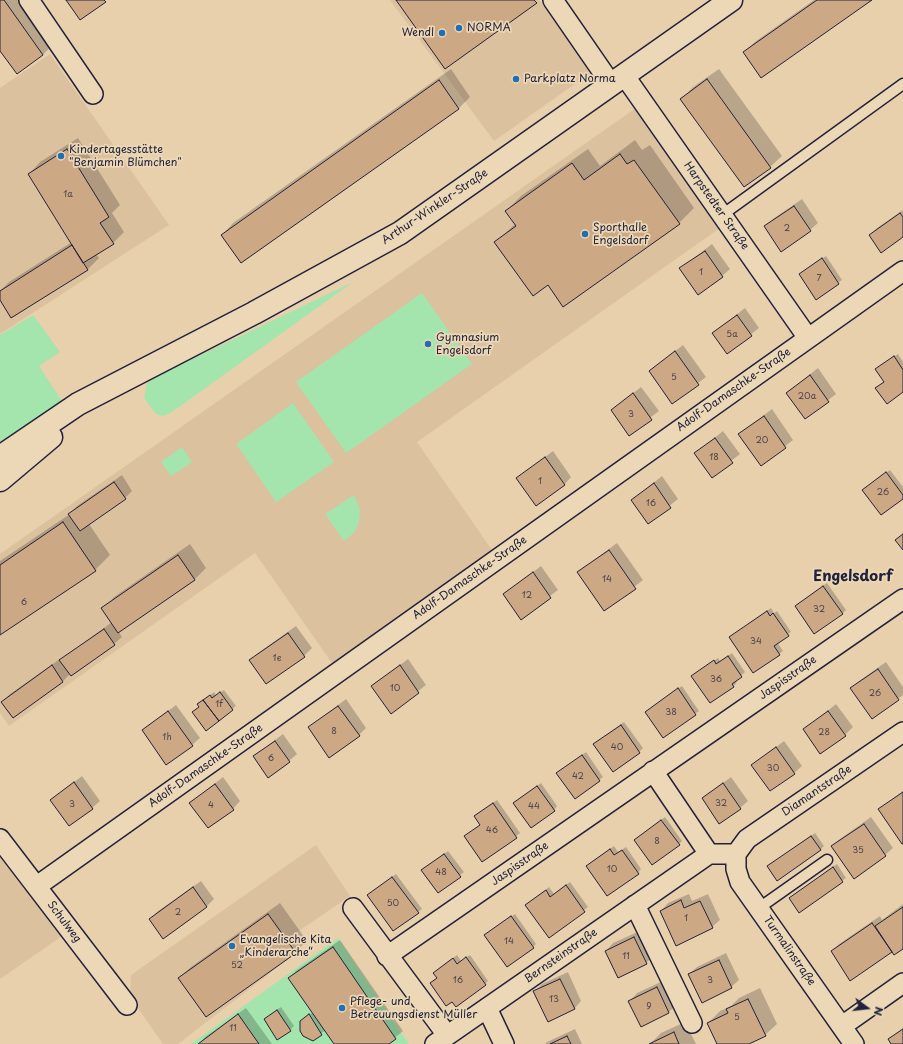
<!DOCTYPE html>
<meta charset="utf-8">
<style>
body{margin:0}
#map{position:relative;width:903px;height:1044px;overflow:hidden;background:#e8d0ad;font-family:"Playpen Sans",sans-serif}
canvas{display:block}
.north{position:absolute;left:847px;top:988px;width:40px;height:40px;-webkit-text-stroke:3px #ecd8b6;paint-order:stroke;rotate:105deg;font-size:11px;font-weight:700;line-height:16px;text-align:center;color:#22223b}
.north::after{content:'';display:block;margin:auto;width:14px;height:18px;background:#22223b;clip-path:polygon(50% 0,100% 100%,50% 72%,0 100%)}
</style>
<div id="map">
<canvas width="903" height="1044"></canvas>
<div class="north">N</div>
</div>
<script>
const c = document.querySelector('canvas').getContext('2d');
c.lineJoin = 'round';
function fill(path, color) { c.fillStyle = color; c.fill(path, 'evenodd'); }
const shape = rows => new Path2D(rows.map(r => 'M' + r).join(''));
function stroke(path, color, width, dash) { c.strokeStyle = color; c.lineWidth = width; c.lineCap = dash ? 'butt' : 'round'; c.setLineDash(dash || []); c.stroke(path); }
function write(font, color, halo, rows, align = 'center') {
  c.font = font + ' "Playpen Sans",sans-serif'; c.lineWidth = 3.5; c.setLineDash([]); c.textBaseline = 'middle'; c.strokeStyle = halo; c.fillStyle = color; for (const [text, x, y, turn = 0] of rows) {
    c.save(); c.translate(x, y); c.rotate((+turn || 0) * Math.PI / 180); c.textAlign = isNaN(turn) ? turn : align; if (halo) c.strokeText(text, 0, 0); c.fillText(text, 0, 0); c.restore();
  }
}
const built = shape([
 [390,0,539,0,585,63,589,74,494,141],
 [50,54,169,225,0,334,0,88],
 [643,103,727,223,417,442,494,553,334,666,255,553,9,726,0,713,0,554],
 [316,845,350,896,287,939,296,953,178,1044,163,1044,130,997,131,975],
 [0,851,65,934,0,979]
]);
const green = shape([
 [353,282,172,412,163,416,156,414,144,398,147,383,157,376],
 [422,293,472,364,346,453,296,382],
 [33,315,60,352,39,366,64,404,0,448,0,335],
 [293,403,334,462,276,502,236,444],
 [182,447,192,462,171,476,161,462],
 [354,495,360,509,359,523,354,533,344,541,325,514],
 [338,938,409,1044,191,1044]
]);
const shadow = shape([
 [0,0,23,0,54,43,43,55,0,49],
 [814,0,870,0,744,52,756,41],
 [451,69,470,97,459,108,241,262,222,235,233,223],
 [719,69,782,156,770,167,682,99,693,87],
 [78,138,120,205,112,213,124,232,113,243,96,254,99,258,88,269,12,317,0,298,0,291,9,282,72,242,29,174,40,162],
 [635,140,642,150,650,145,694,208,679,223,564,305,548,283,496,242,515,224,506,211,521,196,588,149,600,166],
 [802,199,818,223,810,230,765,226,773,219],
 [903,210,903,236,870,235,877,228],
 [712,244,730,269,722,276,681,268],
 [826,256,842,280,816,298,800,274],
 [745,308,759,328,727,353,713,333],
 [683,345,706,377,672,403,650,371],
 [898,354,903,362,903,391,880,385,885,381,880,366],
 [818,368,836,394,805,418,787,393],
 [641,387,659,411,629,434,612,410],
 [772,409,793,440,761,465,739,434],
 [723,431,740,454,712,476,696,453],
 [553,451,571,477,564,485,517,478],
 [890,470,903,487,903,497,867,487],
 [122,475,132,491,125,498,89,524,110,555,95,570,0,634,0,561,70,514,77,506],
 [662,476,678,499,648,523,632,500],
 [617,543,643,580,605,610,578,572],
 [190,544,206,568,195,579,119,632,122,637,114,644,70,674,63,681,13,716,2,702,10,694,60,659,61,660,112,622,103,609,114,597],
 [541,566,558,590,521,618,504,594],
 [827,583,846,610,842,614,796,606],
 [771,608,774,613,777,611,791,632,777,642,783,651,779,654,730,637],
 [296,626,312,648,304,656,251,661,258,653],
 [732,653,745,672,736,680,737,682,734,686,710,702,696,673,718,658,720,661],
 [408,659,426,685,391,712,373,686],
 [886,662,903,687,903,695,872,718,852,688,859,681],
 [682,686,699,711,664,737,646,712],
 [224,690,236,706,206,729,200,707,202,701,214,692,216,695],
 [346,699,366,728,359,735,309,727],
 [836,704,853,727,845,735,804,730],
 [176,705,200,738,192,745,143,730],
 [624,722,643,748,639,752,598,741],
 [283,734,297,754,289,761,254,756],
 [784,741,802,766,794,773,753,765],
 [586,752,603,777,599,780,558,773],
 [82,776,100,801,92,808,51,800],
 [223,777,240,801,233,809,190,803],
 [731,777,748,801,740,808,703,798],
 [541,783,557,806,554,810,518,800],
 [903,791,903,842,880,809],
 [497,800,520,833,483,861,481,825,475,816],
 [665,817,682,841,679,844,635,840],
 [871,817,893,848,885,855,832,846,840,839],
 [815,833,824,846,820,850,772,863],
 [614,846,618,852,626,847,641,869,638,873,591,863],
 [448,851,464,872,438,892,426,867],
 [837,864,846,878,799,911,790,898],
 [396,874,422,909,418,912,372,892],
 [201,881,214,899,206,907,150,919,158,911],
 [570,882,588,907,549,937,526,905,549,887,554,894],
 [689,894,692,901,708,894,720,920,712,927,661,911,668,903],
 [280,903,307,941,295,952,179,978,191,967],
 [903,904,903,948,892,951,850,979,832,951,839,944,880,916,882,920],
 [515,914,536,944,533,947,489,932],
 [642,930,654,955,646,963,606,951,613,943],
 [340,940,403,1031,387,1044,335,1044,326,1030,313,1039,301,1021,313,1012,289,978,297,970],
 [726,953,739,980,731,987,689,974,697,967],
 [457,955,461,961,470,955,488,981,485,984,438,978,438,970],
 [568,972,581,1001,574,1009,535,992,542,984],
 [665,980,676,1005,669,1012,641,1025,630,1001,637,993],
 [760,988,777,1024,765,1035,747,1044,718,1044,708,1023,720,1011,731,1006,739,998],
 [281,1007,294,1026,290,1030,269,1016],
 [246,1008,272,1044,199,1044,205,1037],
 [685,1022,696,1044,650,1044,661,1033],
 [903,1028,903,1044,893,1044,889,1039],
 [575,1029,582,1044,545,1044,547,1042]
]);
const building = shape([
 [0,0,4,0,43,55,17,74,0,51,0,0],
 [66,0,104,0,106,2,80,20,66,0],
 [396,0,534,0,537,3,445,69,396,0],
 [817,0,872,0,761,78,743,52,817,0],
 [707,79,771,168,744,187,680,99,707,79],
 [439,80,459,109,241,263,221,235,439,80],
 [67,149,109,217,100,223,114,244,83,263,28,174,67,149],
 [620,154,627,164,634,160,680,224,563,307,548,285,533,296,494,242,516,226,505,211,572,163,584,180,620,154],
 [794,206,811,231,781,252,764,226,794,206],
 [900,213,903,217,903,237,881,253,869,235,900,213],
 [72,245,88,270,11,318,0,300,0,291,72,245],
 [705,251,723,277,698,295,679,268,705,251],
 [822,258,839,284,816,300,799,274,822,258],
 [737,315,752,336,727,354,712,333,737,315],
 [675,351,699,385,672,404,649,371,675,351],
 [894,356,903,370,903,392,887,404,875,388,884,382,875,369,894,356],
 [810,375,829,402,805,419,786,393,810,375],
 [633,393,652,420,629,436,611,410,633,393],
 [764,416,786,448,761,466,738,434,764,416],
 [715,438,733,463,712,478,694,453,715,438],
 [545,457,565,485,536,506,516,478,545,457],
 [886,472,903,495,903,499,881,515,862,490,886,472],
 [114,482,126,499,80,531,68,514,114,482],
 [654,483,671,508,648,524,631,500,654,483],
 [63,522,96,571,0,635,0,565,63,522],
 [903,534,903,550,895,540,903,534],
 [609,550,636,589,604,611,577,572,609,550],
 [178,555,195,580,118,633,101,608,178,555],
 [533,572,551,598,521,620,503,594,533,572],
 [823,586,843,614,814,634,795,606,823,586],
 [767,611,770,616,773,613,789,636,774,646,780,655,753,673,729,637,767,611],
 [104,629,115,645,71,676,59,660,104,629],
 [288,633,305,657,266,684,249,660,288,633],
 [728,656,742,677,732,684,734,687,710,703,691,676,714,660,716,664,728,656],
 [52,665,63,682,13,718,1,702,52,665],
 [400,665,419,693,391,714,371,686,400,665],
 [878,669,899,700,872,719,850,688,878,669],
 [678,688,696,715,663,738,645,712,678,688],
 [220,692,233,710,219,721,203,700,210,695,212,698,220,692],
 [203,700,219,721,206,731,192,712,199,707,197,704,203,700],
 [338,706,360,736,329,758,308,727,338,706],
 [168,711,193,746,166,765,142,730,168,711],
 [828,711,846,736,820,754,803,729,828,711],
 [621,725,640,753,613,772,593,744,621,725],
 [275,741,290,762,268,778,253,756,275,741],
 [776,747,795,774,770,791,751,765,776,747],
 [582,755,600,781,575,799,556,773,582,755],
 [74,782,93,809,69,826,50,800,74,782],
 [723,783,741,809,719,824,702,798,723,783],
 [215,784,234,810,208,828,189,803,215,784],
 [537,786,555,811,531,828,513,803,537,786],
 [903,792,903,844,902,844,878,809,903,792],
 [493,803,517,838,482,862,464,836,480,825,474,816,493,803],
 [661,820,680,845,652,865,634,840,661,820],
 [864,824,886,856,854,879,831,846,864,824],
 [811,836,821,850,777,881,767,866,811,836],
 [610,849,614,855,622,850,639,874,607,896,586,866,610,849],
 [444,854,461,877,438,893,421,870,444,854],
 [833,867,843,882,799,913,789,898,833,867],
 [392,877,419,913,393,931,367,895,392,877],
 [566,885,585,912,549,938,525,905,546,890,550,897,566,885],
 [193,887,207,907,163,939,149,919,193,887],
 [681,900,684,908,700,901,713,928,676,946,660,911,681,900],
 [903,907,903,949,894,955,875,926,903,907],
 [268,914,296,953,206,1017,178,978,268,914],
 [511,916,534,948,507,967,484,935,511,916],
 [872,923,892,952,850,981,831,951,872,923],
 [634,937,647,964,618,978,605,951,634,937],
 [333,947,396,1039,389,1044,334,1044,288,978,333,947],
 [466,957,486,985,456,1007,452,1002,446,1006,430,983,437,978,433,973,453,958,457,964,466,957],
 [719,960,732,988,702,1003,688,974,719,960],
 [560,979,575,1009,548,1022,533,991,560,979],
 [657,987,669,1013,641,1027,628,1001,657,987],
 [748,999,766,1036,749,1044,717,1044,707,1023,728,1013,726,1009,748,999],
 [277,1010,291,1031,277,1040,264,1019,277,1010],
 [238,1014,259,1044,198,1044,238,1014],
 [309,1014,322,1035,313,1041,303,1036,300,1031,300,1021,309,1014],
 [903,1029,903,1044,891,1044,888,1039,903,1029],
 [674,1032,679,1044,649,1044,674,1032],
 [567,1036,571,1044,550,1044,567,1036]
]);
const lane = shape([
 [722,215,903,84],
 [759,908,827,860]
]);
const street = shape([
 [29,0,93,94],
 [553,0,611,84],
 [624,75,808,338],
 [653,771,709,854],
 [0,839,127,1005],
 [736,854,736,869,740,882,854,1044],
 [736,854,747,839,903,732],
 [37,886,903,271],
 [635,905,692,1023],
 [353,908,447,1035],
 [387,956,903,599],
 [487,1008,504,1044],
 [842,1026,903,983],
 [435,1044,709,854,736,854]
]);
const secondary = shape([
 [0,457,78,404,254,313,400,233,731,0],
 [0,480,51,437]
]);
const markers = [
 [459,28,4,"#1f6fb2"],
 [442,33,4,"#1f6fb2"],
 [516,79,4,"#1f6fb2"],
 [61,156,4,"#1f6fb2"],
 [585,234,4,"#1f6fb2"],
 [428,344,4,"#1f6fb2"],
 [232,946,4,"#1f6fb2"],
 [342,1008,4,"#1f6fb2"]
];
const numberNames = [
 ["1a",68,195],
 ["2",787,229],
 ["1",701,273],
 ["7",819,279],
 ["5a",732,335],
 ["5",674,378],
 ["20a",807,397],
 ["3",631,415],
 ["20",762,441],
 ["18",714,458],
 ["1",540,482],
 ["26",883,493],
 ["16",651,504],
 ["14",607,580],
 ["12",527,596],
 ["6",24,603],
 ["32",819,610],
 ["34",756,642],
 ["1e",277,659],
 ["36",716,680],
 ["10",395,689],
 ["26",875,694],
 ["1f",219,705],
 ["38",671,713],
 ["8",334,732],
 ["28",824,733],
 ["1h",167,738],
 ["40",617,748],
 ["6",271,759],
 ["30",773,769],
 ["42",578,777],
 ["32",721,804],
 ["3",72,805],
 ["4",211,806],
 ["44",534,807],
 ["46",492,831],
 ["8",657,842],
 ["35",858,851],
 ["10",612,870],
 ["48",441,873],
 ["50",393,904],
 ["2",178,913],
 ["1",686,919],
 ["14",509,942],
 ["11",626,957],
 ["52",237,966],
 ["16",458,981],
 ["3",710,981],
 ["13",554,1000],
 ["9",649,1007],
 ["5",737,1018],
 ["11",233,1029]
];
const poiNames = [
 ["NORMA",467,28],
 ["Wendl",434,33,"right"],
 ["Parkplatz Norma",524,79],
 ["Kindertagesstätte",69,150],
 ["\"Benjamin Blümchen\"",69,163],
 ["Sporthalle",593,228],
 ["Engelsdorf",593,241],
 ["Gymnasium",436,338],
 ["Engelsdorf",436,351],
 ["Evangelische Kita",240,940],
 ["„Kinderarche“",240,953],
 ["Pflege- und",350,1002],
 ["Betreuungsdienst Müller",350,1015]
];
const streetNames = [
 ["Harpstedter Straße",716,206,55],
 ["Arthur-Winkler-Straße",435,207,-34],
 ["Adolf-Damaschke-Straße",734,390,-35],
 ["Adolf-Damaschke-Straße",470,578,-35],
 ["Jaspisstraße",788,678,-35],
 ["Adolf-Damaschke-Straße",206,766,-35],
 ["Diamantstraße",817,791,-34],
 ["Jaspisstraße",520,864,-35],
 ["Schulweg",64,922,53],
 ["Turmalinstraße",789,951,55],
 ["Bernsteinstraße",561,956,-35]
];
const districtNames = [
 ["Engelsdorf",853,577]
];
fill(built, '#dcc19f');
fill(green, '#a4e4ad');
fill(shadow, '#0003');
fill(building, '#cda884');
stroke(building, '#22223b', 1);
stroke(lane, '#22223b', 13);
stroke(street, '#22223b', 22);
stroke(secondary, '#22223b', 25);
stroke(lane, '#ecd8b6', 10);
stroke(street, '#ecd8b6', 19);
stroke(secondary, '#ecd8b6', 22);
for (const [x, y, r, color] of markers) { const dot = new Path2D(); dot.arc(x, y, r, 0, 2 * Math.PI); c.fillStyle = color; c.fill(dot); stroke(dot, '#ecd8b6', 1.5); }
write('9px', '#4d444d', null, numberNames);
write('11px', '#22223b', '#ecd8b6', poiNames, 'left');
write('11px', '#22223b', '#ecd8b6', streetNames);
write('bold 15px', '#22223b', '#ecd8b6', districtNames);
</script>
